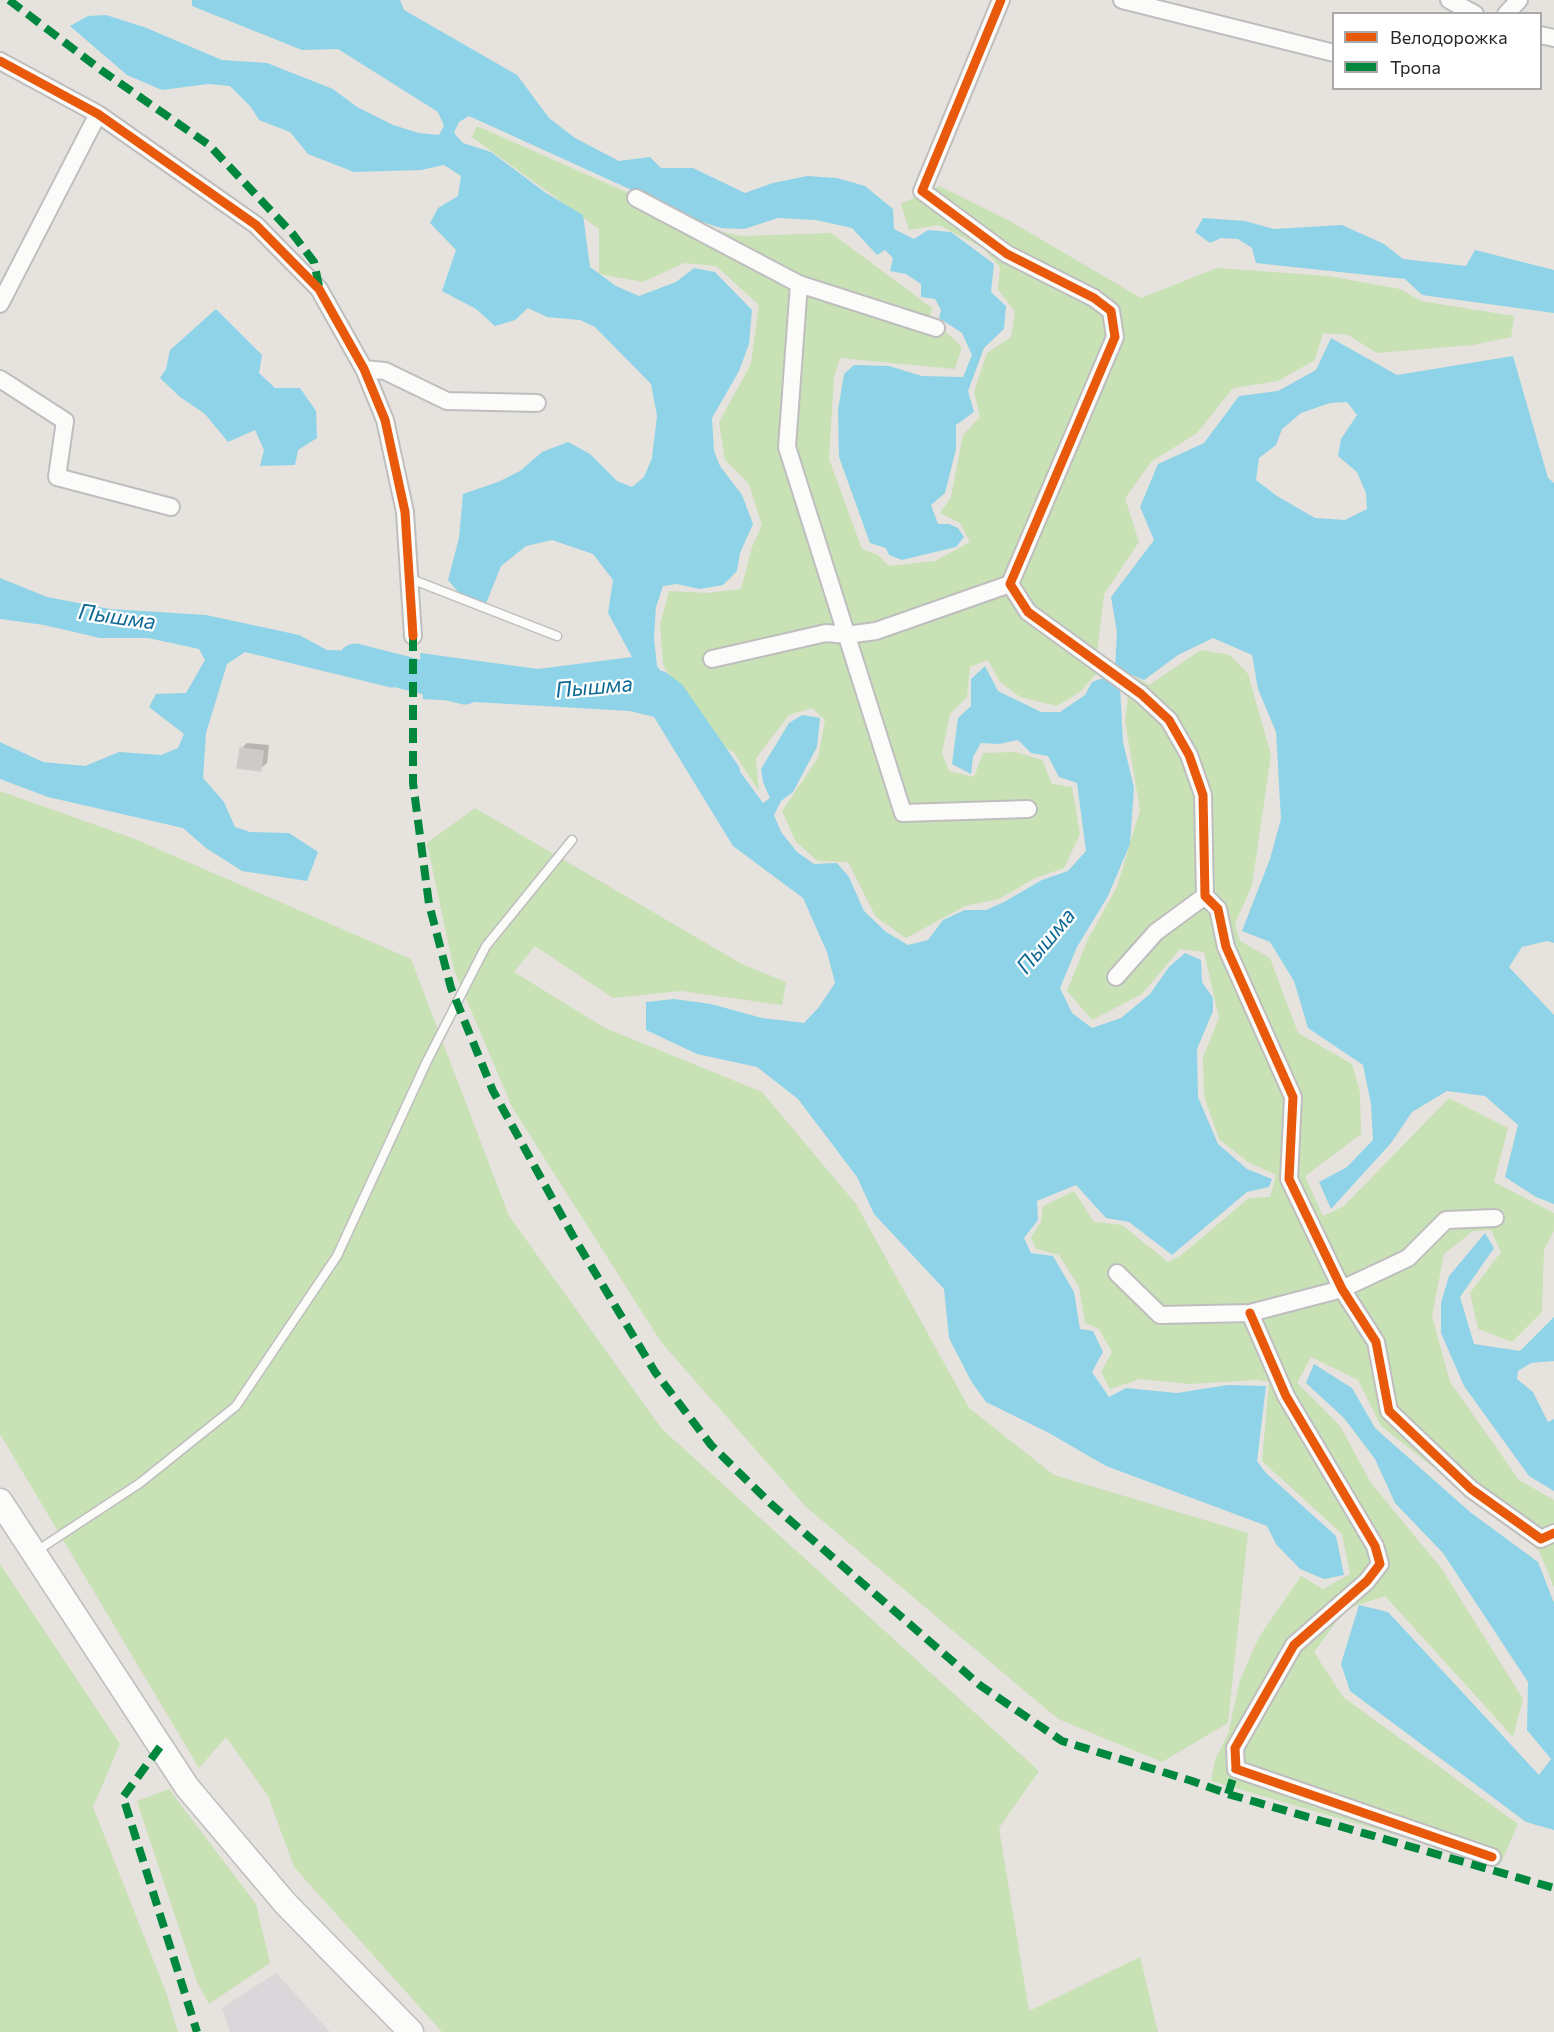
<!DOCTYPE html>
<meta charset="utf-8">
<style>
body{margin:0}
#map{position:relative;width:1554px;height:2032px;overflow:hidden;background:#e6e2dd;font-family:Commissioner,sans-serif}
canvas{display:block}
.legend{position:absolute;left:1332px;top:12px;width:210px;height:78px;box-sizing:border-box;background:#fff;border:2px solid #a9a9a9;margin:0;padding:8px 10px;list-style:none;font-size:18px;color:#272727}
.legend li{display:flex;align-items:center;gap:12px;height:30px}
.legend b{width:30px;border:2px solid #a9a9a9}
</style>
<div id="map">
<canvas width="1554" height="2032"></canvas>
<ul class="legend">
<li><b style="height:8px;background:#e8590c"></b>Велодорожка</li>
<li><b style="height:8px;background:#00873e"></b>Тропа</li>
</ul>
</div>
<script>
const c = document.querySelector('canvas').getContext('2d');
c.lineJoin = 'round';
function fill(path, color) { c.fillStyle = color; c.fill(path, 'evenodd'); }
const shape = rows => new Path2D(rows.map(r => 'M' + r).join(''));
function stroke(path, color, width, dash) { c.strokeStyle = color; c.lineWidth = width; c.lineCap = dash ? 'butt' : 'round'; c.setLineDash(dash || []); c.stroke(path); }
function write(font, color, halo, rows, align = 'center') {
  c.font = font + ' Commissioner,sans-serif'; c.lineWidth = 4.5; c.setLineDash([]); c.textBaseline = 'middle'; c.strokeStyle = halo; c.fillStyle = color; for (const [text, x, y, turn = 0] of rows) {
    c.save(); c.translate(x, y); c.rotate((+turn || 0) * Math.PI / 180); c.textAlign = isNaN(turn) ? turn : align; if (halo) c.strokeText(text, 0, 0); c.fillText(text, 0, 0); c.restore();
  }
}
const industrial = shape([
 [276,1973,330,2032,230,2032,222,2008]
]);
const green = shape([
 [477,126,710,229,741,236,831,233,932,308,930,317,962,347,955,369,840,358,834,377,829,459,862,549,878,555,889,566,935,561,970,542,960,523,940,513,951,497,963,435,980,417,974,392,987,353,1011,337,1015,311,998,290,1000,267,983,248,939,225,909,230,901,204,939,186,1008,220,1141,298,1217,268,1328,276,1400,289,1421,301,1514,316,1511,337,1473,345,1377,353,1348,335,1323,333,1315,360,1278,381,1233,388,1197,433,1152,461,1125,498,1139,542,1104,594,1097,654,1149,685,1201,650,1230,655,1248,674,1271,755,1252,885,1235,924,1240,941,1270,958,1298,1033,1352,1064,1360,1092,1361,1134,1305,1176,1323,1216,1344,1206,1449,1098,1508,1128,1494,1182,1554,1213,1554,1231,1544,1250,1542,1312,1512,1342,1478,1329,1470,1293,1501,1252,1491,1230,1473,1231,1444,1254,1432,1316,1450,1382,1519,1480,1554,1500,1554,1587,1539,1551,1381,1426,1358,1380,1311,1357,1297,1383,1340,1426,1371,1483,1441,1568,1523,1699,1513,1737,1385,1596,1346,1609,1314,1652,1343,1697,1518,1824,1500,1865,1211,1781,1215,1760,1228,1734,1240,1680,1259,1637,1301,1576,1323,1589,1350,1574,1342,1534,1262,1461,1269,1382,1257,1380,1189,1384,1140,1379,1110,1389,1101,1372,1112,1352,1099,1329,1085,1323,1079,1287,1059,1255,1036,1249,1031,1237,1041,1222,1043,1206,1074,1191,1094,1222,1122,1225,1168,1262,1180,1256,1249,1198,1270,1197,1276,1175,1248,1162,1219,1139,1204,1096,1203,1057,1219,1018,1204,952,1180,949,1142,994,1092,1020,1067,991,1088,939,1117,887,1140,810,1125,721,1128,697,1096,674,1080,692,1057,706,1020,697,1000,682,988,660,970,667,967,697,950,714,942,753,949,771,974,777,983,753,1015,752,1042,760,1052,784,1072,787,1080,834,1064,868,1035,878,999,899,965,906,906,938,876,917,848,862,818,861,796,842,782,811,818,758,825,720,812,708,789,715,756,758,759,791,734,753,699,729,663,664,660,624,669,591,707,593,741,589,752,547,762,525,749,484,725,460,719,422,751,364,759,305,716,266,684,263,643,282,599,274,599,229,472,137],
 [0,791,135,839,411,959,509,1216,662,1429,1039,1771,999,1828,1029,2011,1140,1957,1158,2032,442,2032,294,1867,268,1796,226,1737,199,1768,0,1434],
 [475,808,742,964,786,982,782,1005,681,991,613,998,535,946,514,972,605,1028,762,1092,856,1204,969,1408,1054,1475,1248,1533,1228,1723,1162,1762,1058,1719,806,1507,661,1342,512,1107,454,970,427,843],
 [0,1564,120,1744,93,1807,166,1992,178,2032,0,2032],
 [169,1789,256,1904,270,1963,209,2004,197,1982,137,1801]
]);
const water = shape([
 [192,0,400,0,404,10,517,75,549,118,575,138,619,161,650,157,661,168,693,168,745,193,773,183,807,176,837,178,865,186,893,209,894,229,914,239,928,230,951,232,994,264,991,292,1006,306,1004,329,984,348,968,391,974,412,956,425,956,449,945,493,931,505,938,524,949,524,958,528,964,537,956,547,902,560,889,555,886,548,870,543,839,457,838,410,844,374,854,365,889,366,922,376,963,377,972,355,962,333,939,318,941,310,935,299,921,297,921,284,906,274,890,271,893,258,885,250,877,255,852,228,816,220,778,218,744,229,721,228,655,207,636,192,469,116,459,122,454,133,463,143,491,152,546,193,583,215,590,267,616,286,639,296,676,282,694,268,715,272,752,310,749,344,739,371,712,418,714,451,720,466,742,495,753,524,740,553,737,571,723,585,700,589,677,584,663,586,656,607,654,638,657,666,670,683,695,737,730,758,763,803,770,798,763,782,761,769,789,723,802,715,820,718,817,747,793,792,781,801,774,815,781,832,797,852,814,864,837,863,849,877,864,911,886,932,908,945,928,940,943,920,965,910,986,910,1004,902,1042,880,1068,871,1086,851,1077,783,1059,777,1048,756,1031,753,1018,740,999,744,981,743,973,757,971,774,952,764,958,718,971,706,971,679,985,666,998,691,1041,712,1060,712,1085,695,1092,682,1107,677,1120,688,1123,742,1134,788,1130,844,1108,896,1077,947,1060,988,1072,1013,1092,1028,1121,1018,1150,994,1169,967,1185,953,1201,960,1202,982,1213,998,1213,1011,1197,1049,1198,1097,1218,1144,1247,1169,1272,1179,1269,1187,1247,1192,1172,1255,1129,1222,1106,1218,1076,1185,1037,1201,1038,1220,1024,1238,1031,1253,1053,1256,1074,1292,1080,1329,1093,1331,1103,1352,1092,1372,1109,1397,1126,1388,1177,1393,1228,1385,1266,1386,1257,1461,1266,1473,1336,1536,1344,1575,1324,1579,1300,1569,1276,1544,1267,1526,1106,1466,1049,1433,986,1402,971,1381,949,1338,944,1289,874,1214,857,1177,798,1099,757,1067,697,1054,646,1030,646,1002,674,999,711,1004,762,1018,804,1023,819,1007,835,983,827,952,803,898,733,846,654,717,630,711,423,699,420,653,538,669,632,657,608,613,613,580,593,554,552,540,526,546,501,566,485,606,463,598,448,580,459,538,463,494,498,482,520,471,542,452,568,442,590,454,617,481,632,487,644,477,652,458,657,416,651,384,595,327,580,320,547,317,528,308,515,320,495,326,476,309,442,291,456,250,430,223,438,208,458,196,461,176,444,165,421,170,354,172,308,154,290,132,259,120,251,107,230,86,208,84,162,90,127,75,70,26,88,16,106,15,144,27,222,60,267,63,333,89,357,107,393,125,419,133,439,135,444,126,438,112,338,49,302,50,192,6],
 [1203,218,1245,221,1274,229,1342,225,1384,244,1403,259,1466,266,1475,250,1554,270,1554,313,1422,295,1405,279,1256,263,1252,248,1238,239,1221,238,1210,243,1195,232],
 [216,309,262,355,259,373,275,388,300,388,316,411,317,438,298,450,295,465,260,466,264,450,255,430,228,442,205,414,180,397,160,378,166,369,170,350],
 [1331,338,1397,375,1513,356,1548,478,1554,483,1554,943,1547,941,1522,947,1509,967,1554,1015,1554,1204,1536,1197,1505,1177,1518,1125,1485,1096,1447,1091,1412,1112,1391,1143,1331,1209,1319,1182,1347,1167,1373,1140,1371,1104,1363,1065,1308,1028,1294,981,1270,942,1242,931,1270,859,1281,819,1276,732,1258,689,1252,655,1213,638,1178,655,1144,680,1115,668,1117,632,1111,597,1154,540,1140,507,1158,464,1204,443,1239,396,1278,391,1316,370],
 [1347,402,1357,415,1341,439,1338,456,1357,472,1366,493,1367,509,1345,520,1315,518,1277,496,1256,480,1259,458,1276,445,1282,429,1301,413,1330,403],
 [0,578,47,597,110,609,206,615,299,635,327,650,361,651,402,659,393,688,245,652,227,664,206,733,203,778,224,802,235,827,250,832,289,833,318,852,307,881,242,871,206,848,183,828,48,797,0,779,0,742,43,762,85,766,119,752,161,755,178,748,184,734,149,707,156,694,186,693,205,660,199,649,148,638,100,638,44,625,0,619],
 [1485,1233,1494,1248,1460,1297,1474,1344,1520,1351,1554,1317,1554,1273,1554,1361,1531,1363,1518,1371,1517,1379,1533,1392,1548,1422,1554,1419,1554,1491,1529,1476,1464,1386,1441,1333,1441,1303,1449,1276],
 [1314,1364,1352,1388,1375,1428,1470,1512,1538,1562,1554,1603,1554,1830,1526,1822,1350,1691,1341,1664,1359,1605,1388,1612,1539,1775,1551,1759,1527,1730,1528,1682,1443,1553,1395,1503,1375,1459,1344,1418,1306,1383]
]);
const shadow = shape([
 [247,743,269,745,267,763,260,769,241,749]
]);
const river = shape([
 [355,660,465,688],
 [658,687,670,696,724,774]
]);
const building = shape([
 [240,748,263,751,261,771,237,768,240,748]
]);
const lane = shape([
 [411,579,557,636],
 [35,1552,140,1483,236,1406,337,1256,427,1061,486,946,572,840]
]);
const street = shape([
 [1001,0,922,191,1007,254,1094,298,1111,311,1115,337,1010,584,1028,612,1141,694,1169,720,1189,755,1203,795,1205,896,1218,909,1226,947,1293,1097,1289,1179,1342,1289,1376,1342,1389,1411,1471,1489,1541,1539,1554,1533],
 [1122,0,1334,53],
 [1449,0,1475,14],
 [1506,14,1519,0],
 [1540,35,1554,38],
 [0,61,98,114,256,225,319,289,364,369,385,420,405,512,413,636],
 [636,198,799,284,936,328],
 [799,284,787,447,903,813,1028,809],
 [0,304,98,114],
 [364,369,385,371,447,401,537,403],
 [0,379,65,421,57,477,171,507],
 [712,659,826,633,846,635,876,631,1010,584],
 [1116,977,1156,932,1205,896],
 [1117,1273,1160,1315,1250,1313,1342,1289,1408,1258,1446,1220,1495,1218],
 [1250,1313,1286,1396,1375,1546,1380,1564,1367,1581,1294,1645,1235,1748,1236,1769,1492,1857]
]);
const secondary = shape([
 [0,1501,187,1787,285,1903,411,2032]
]);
const quiet = shape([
 [9,0,101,70,209,145,292,233,314,262,319,286],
 [413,636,413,783,429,904,451,988,493,1091,573,1236,655,1372,711,1445,770,1503,981,1686,1062,1741,1192,1781,1228,1794,1554,1888],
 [160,1747,123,1797,197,2032],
 [1228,1794,1236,1769]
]);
const cycleway = shape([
 [1001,0,922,191,1007,254,1094,298,1111,311,1115,337,1010,584,1028,612,1141,694,1169,720,1189,755,1203,795,1205,896,1218,909,1226,947,1293,1097,1289,1179,1342,1289,1376,1342,1389,1411,1471,1489,1541,1539,1554,1533],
 [0,61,98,114,256,225,319,289,364,369,385,420,405,512,413,636],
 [1250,1313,1286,1396,1375,1546,1380,1564,1367,1581,1294,1645,1235,1748,1236,1769,1492,1857]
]);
const waterNames = [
 ["Пышма",117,617,8],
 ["Пышма",594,687,-5],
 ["Пышма",1046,941,-50]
];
fill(industrial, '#d9d7d9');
fill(green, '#c8e1b5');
fill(water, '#8fd3e8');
fill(shadow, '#0003');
stroke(river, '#8fd3e8', 33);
fill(building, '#cdcac7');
stroke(building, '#d1cec9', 1.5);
stroke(lane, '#bfbebf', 11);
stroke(street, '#bfbebf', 20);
stroke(secondary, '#bfbebf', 27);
stroke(lane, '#fbfbfa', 8);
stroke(street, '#fbfbfa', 16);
stroke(secondary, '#fbfbfa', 24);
stroke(quiet, '#00873e', 8, [15, 8]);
stroke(cycleway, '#e8590c', 9);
write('italic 22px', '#0e6a95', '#fff', waterNames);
</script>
